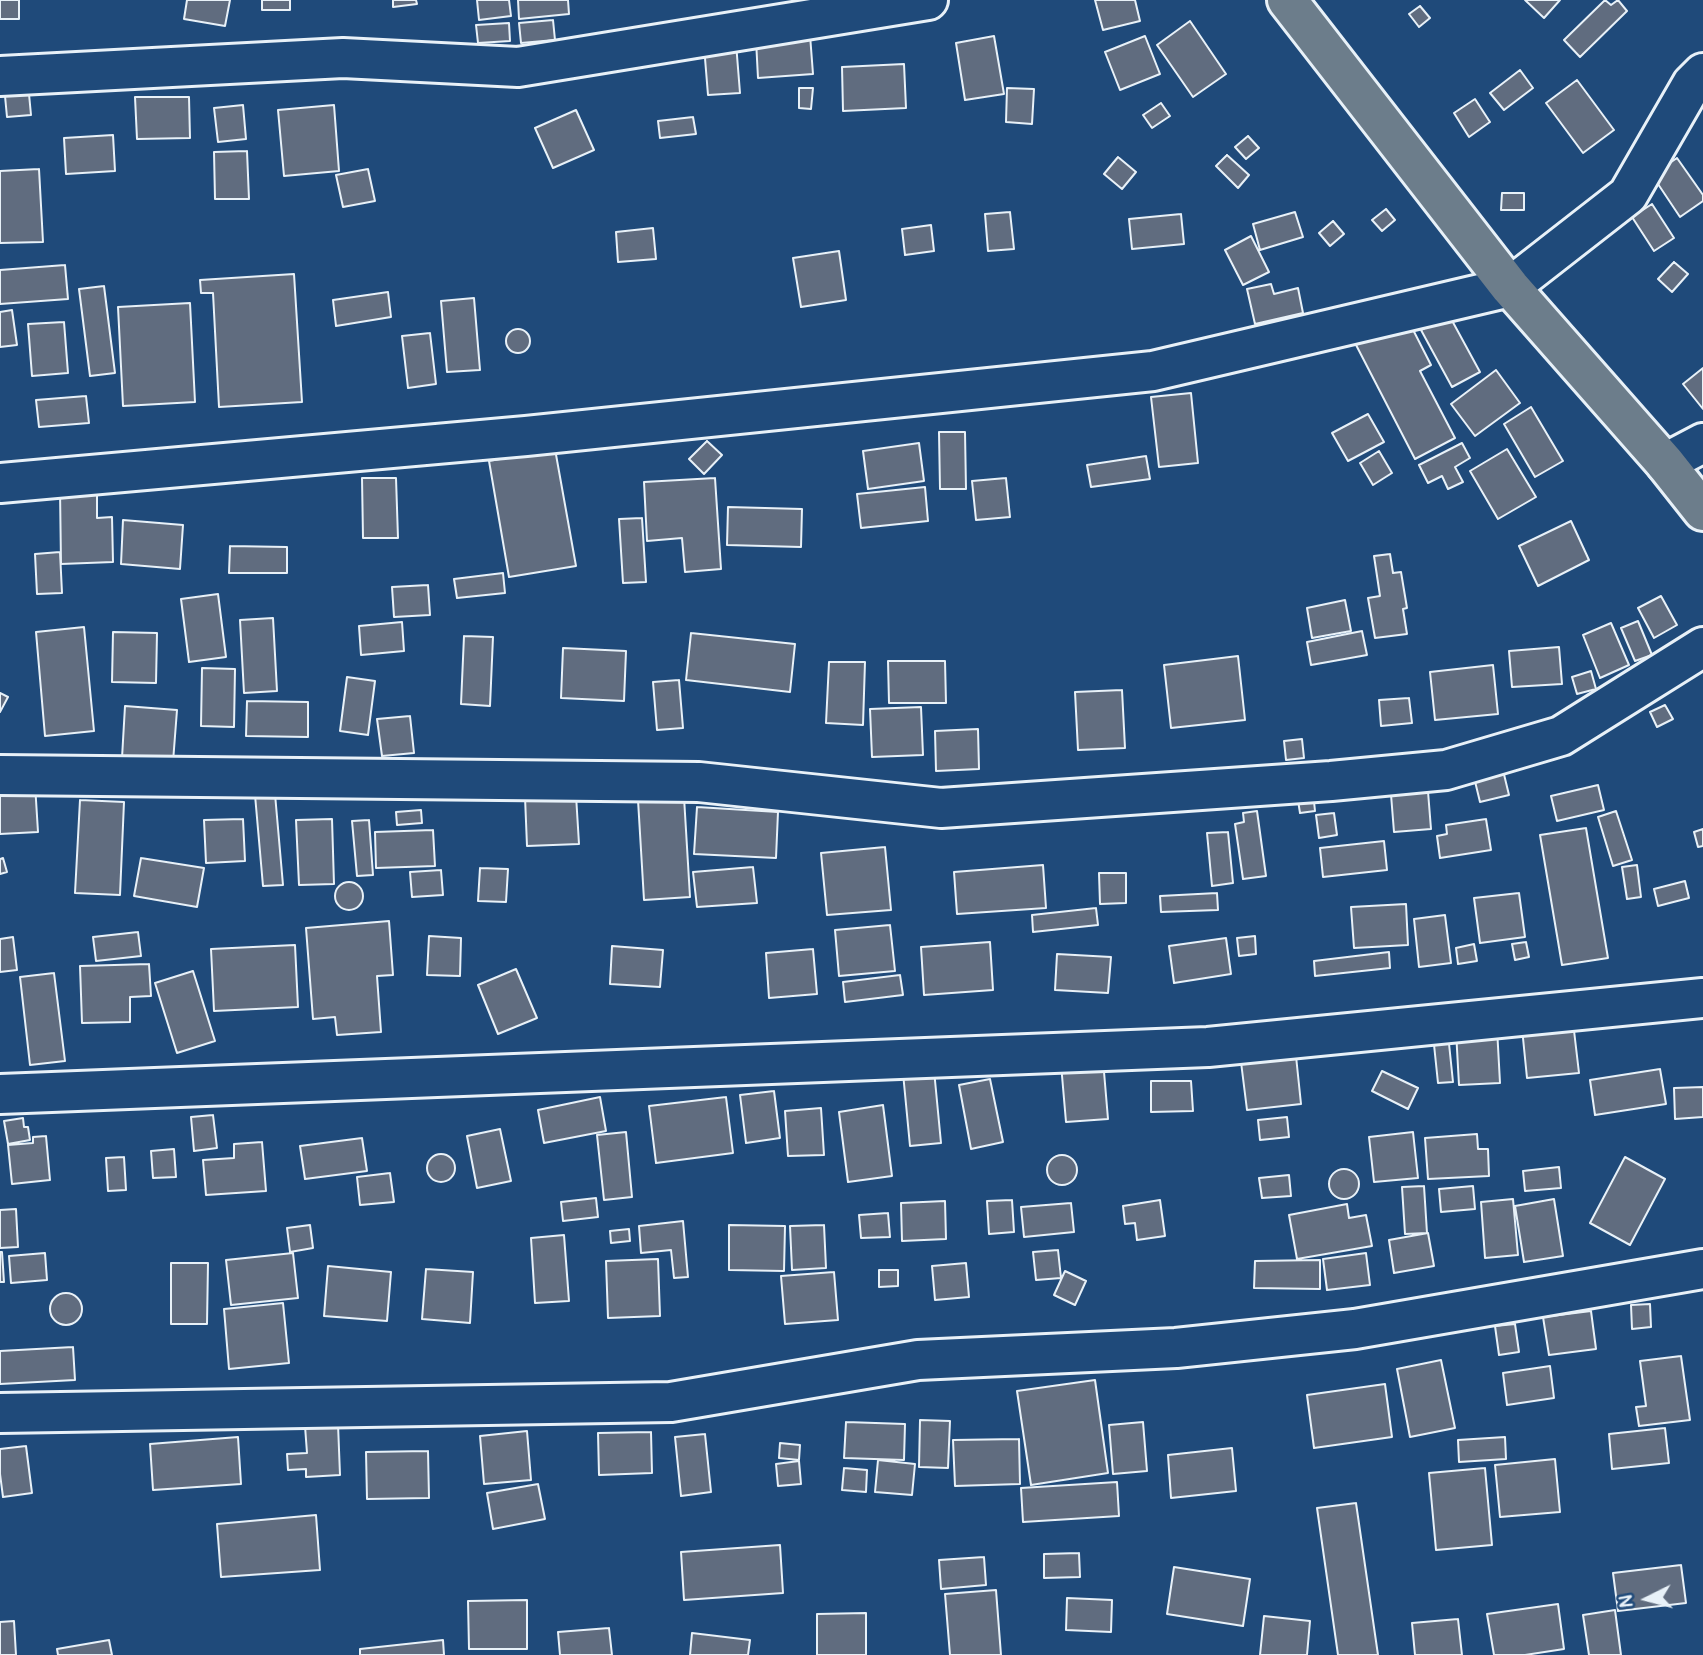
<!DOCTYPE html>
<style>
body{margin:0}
#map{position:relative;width:1703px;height:1655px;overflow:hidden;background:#1f4a7a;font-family:Pangolin,sans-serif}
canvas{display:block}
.north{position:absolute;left:1612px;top:1564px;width:70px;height:70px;-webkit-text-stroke:5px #1f4a7a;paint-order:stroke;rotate:264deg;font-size:19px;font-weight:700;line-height:28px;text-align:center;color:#e8f1f8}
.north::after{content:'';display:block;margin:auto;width:24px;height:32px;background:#e8f1f8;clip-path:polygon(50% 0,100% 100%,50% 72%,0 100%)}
</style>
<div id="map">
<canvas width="1703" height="1655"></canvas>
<div class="north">N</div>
</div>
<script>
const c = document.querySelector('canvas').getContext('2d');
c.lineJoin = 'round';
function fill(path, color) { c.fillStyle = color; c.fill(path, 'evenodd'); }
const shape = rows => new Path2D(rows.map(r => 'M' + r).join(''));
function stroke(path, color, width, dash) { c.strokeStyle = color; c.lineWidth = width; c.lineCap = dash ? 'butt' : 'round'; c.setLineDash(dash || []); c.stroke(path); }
const building = shape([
 [0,0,19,0,19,19,0,19,0,0],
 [187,0,230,0,225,26,184,19,187,0],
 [262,0,290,0,290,10,262,10,262,0],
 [393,0,416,0,417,4,393,7,393,0],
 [477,0,509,0,511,16,479,20,477,0],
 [518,0,568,0,569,14,519,19,518,0],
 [1095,0,1135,0,1140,21,1103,30,1095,0],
 [1525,0,1560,0,1544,18,1525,0],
 [1605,0,1611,5,1618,0,1627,11,1580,57,1564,40,1605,0],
 [1420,6,1430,18,1419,27,1409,14,1420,6],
 [553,20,555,40,521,43,519,23,553,20],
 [1190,21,1226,74,1193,97,1157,45,1190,21],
 [509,23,510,41,478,43,476,25,509,23],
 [810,35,813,74,758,78,756,40,810,35],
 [994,36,1004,94,965,100,956,43,994,36],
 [1145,36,1160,74,1120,90,1105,52,1145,36],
 [736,43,740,93,708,95,704,46,736,43],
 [904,64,906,108,843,111,842,67,904,64],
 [1520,70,1533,88,1504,110,1490,93,1520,70],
 [1577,80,1614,130,1583,153,1546,103,1577,80],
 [799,88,813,88,811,109,799,108,799,88],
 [1007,88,1034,89,1032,124,1006,122,1007,88],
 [29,94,31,115,7,117,5,96,29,94],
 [135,97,189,97,190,138,137,139,135,97],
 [1475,99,1490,122,1469,137,1454,113,1475,99],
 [1161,103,1170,116,1152,128,1143,115,1161,103],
 [243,105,246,139,218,142,214,108,243,105],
 [334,105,339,171,284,176,278,110,334,105],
 [576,110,594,150,553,168,535,128,576,110],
 [693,117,696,134,660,138,658,121,693,117],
 [113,135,115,171,66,174,64,138,113,135],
 [1248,136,1259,148,1246,159,1235,147,1248,136],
 [247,151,249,199,215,199,214,152,247,151],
 [1227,155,1249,175,1238,188,1216,166,1227,155],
 [1118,157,1136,172,1122,189,1104,174,1118,157],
 [1677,158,1703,195,1703,201,1680,217,1652,175,1677,158],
 [39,169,43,242,0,243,0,171,39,169],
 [368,169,375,201,343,207,336,175,368,169],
 [1502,193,1524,193,1524,210,1501,210,1502,193],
 [1652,204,1674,238,1654,251,1632,217,1652,204],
 [1386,209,1395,220,1382,231,1372,220,1386,209],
 [1010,212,1014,249,988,251,985,214,1010,212],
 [1295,212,1303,237,1260,250,1253,224,1295,212],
 [1181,214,1184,244,1132,249,1129,219,1181,214],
 [1333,221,1344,234,1330,246,1319,233,1333,221],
 [931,225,934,251,905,255,902,229,931,225],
 [653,228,656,259,618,262,616,232,653,228],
 [1251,236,1269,272,1243,285,1225,250,1251,236],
 [839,251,846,300,801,307,793,258,839,251],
 [1674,262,1688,274,1672,292,1658,279,1674,262],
 [65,265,68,299,0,304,0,270,65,265],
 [294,274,302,402,219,407,213,293,201,293,200,280,294,274],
 [1271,284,1274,294,1298,288,1303,313,1255,324,1247,289,1271,284],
 [104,286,115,373,90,376,79,289,104,286],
 [388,292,391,317,336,326,333,300,388,292],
 [474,298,480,370,447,372,441,301,474,298],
 [190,303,195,402,123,406,118,307,190,303],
 [12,310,17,345,0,347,0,312,12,310],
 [1405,314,1431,365,1420,371,1455,438,1415,459,1354,341,1405,314],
 [1449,315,1480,372,1452,387,1421,330,1449,315],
 [64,322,68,373,32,376,28,324,64,322],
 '506 341a12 12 0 1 1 24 0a12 12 0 1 1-24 0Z',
 [430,333,436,384,408,388,402,336,430,333],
 [1703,368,1703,409,1683,384,1703,368],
 [1496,370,1520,403,1475,436,1451,404,1496,370],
 [1191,393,1198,463,1159,467,1151,397,1191,393],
 [86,396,89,423,39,427,36,400,86,396],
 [1531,407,1563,461,1535,477,1504,424,1531,407],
 [1368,414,1384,442,1348,461,1332,433,1368,414],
 [939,432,965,432,966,489,940,489,939,432],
 [707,441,722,455,704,474,689,459,707,441],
 [919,443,924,481,868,489,863,451,919,443],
 [1462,443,1470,458,1455,467,1463,482,1448,489,1442,476,1428,483,1419,465,1462,443],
 [555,449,576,566,509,577,489,461,555,449],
 [1507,449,1536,497,1498,519,1470,471,1507,449],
 [1379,451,1392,473,1373,485,1360,463,1379,451],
 [1146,456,1150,479,1091,487,1087,465,1146,456],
 [362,478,396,478,398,538,363,538,362,478],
 [715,478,721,569,685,572,682,538,647,541,644,482,715,478],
 [1006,478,1010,517,976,520,972,481,1006,478],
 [925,487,928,521,861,528,857,494,925,487],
 [60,490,97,490,97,518,112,517,113,562,61,564,60,490],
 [728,507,802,509,801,547,727,545,728,507],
 [642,518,646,582,623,583,619,519,642,518],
 [123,520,183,525,180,569,121,564,123,520],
 [1571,521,1589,560,1538,586,1519,546,1571,521],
 [230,546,287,547,287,573,229,573,230,546],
 [60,552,62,593,37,594,35,554,60,552],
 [1390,554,1393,573,1401,572,1407,608,1403,609,1407,634,1375,638,1368,598,1380,596,1374,556,1390,554],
 [503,573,505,593,457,598,454,579,503,573],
 [428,585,430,615,394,617,392,587,428,585],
 [218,594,226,657,189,662,181,599,218,594],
 [1661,596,1677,625,1654,638,1638,608,1661,596],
 [1345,600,1351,631,1312,638,1307,608,1345,600],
 [273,618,277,691,244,693,240,620,273,618],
 [1638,621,1652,655,1635,661,1621,628,1638,621],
 [402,622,404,651,361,655,359,626,402,622],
 [1611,623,1629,665,1600,678,1583,635,1611,623],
 [84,627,94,731,45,736,36,632,84,627],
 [1362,631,1367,655,1311,665,1307,642,1362,631],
 [113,632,157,633,156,683,112,682,113,632],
 [691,633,795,644,790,692,686,680,691,633],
 [464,636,493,637,490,706,461,704,464,636],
 [1559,647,1562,684,1512,687,1509,651,1559,647],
 [563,648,626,651,624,701,561,698,563,648],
 [1238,656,1245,720,1171,728,1164,665,1238,656],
 [888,661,945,661,946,703,889,703,888,661],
 [829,662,865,662,863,725,826,723,829,662],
 [1493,665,1498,714,1435,720,1430,672,1493,665],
 [202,668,235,669,234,727,201,726,202,668],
 [1591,671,1596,689,1577,694,1572,677,1591,671],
 [347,677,375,681,368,735,340,731,347,677],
 [679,680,683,728,657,730,653,682,679,680],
 [1122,690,1125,748,1078,750,1075,692,1122,690],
 [0,693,8,697,0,712,0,693],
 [1409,698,1412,723,1381,726,1379,700,1409,698],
 [247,701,308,702,308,737,246,736,247,701],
 [1665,705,1673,719,1657,727,1650,712,1665,705],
 [125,706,177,710,173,762,122,758,125,706],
 [921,707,923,755,872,757,870,709,921,707],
 [410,716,414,753,382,756,377,719,410,716],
 [978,729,979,769,936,771,935,731,978,729],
 [1302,739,1304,758,1286,760,1284,741,1302,739],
 [1501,762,1509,795,1480,802,1472,769,1501,762],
 [1427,779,1431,829,1394,832,1390,782,1427,779],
 [35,784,38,832,0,834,0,786,35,784],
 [1598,785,1604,810,1557,821,1551,796,1598,785],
 [1313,792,1315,811,1300,813,1297,794,1313,792],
 [275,794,283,885,263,886,255,795,275,794],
 [576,795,579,844,527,846,525,797,576,795],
 [684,797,690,897,644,900,638,800,684,797],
 [80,800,124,802,120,895,75,893,80,800],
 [697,807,778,812,776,858,694,854,697,807],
 [421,810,422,823,397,825,396,812,421,810],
 [1257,811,1266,876,1243,879,1235,824,1244,822,1243,813,1257,811],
 [1616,811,1632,860,1613,866,1598,817,1616,811],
 [1334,813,1337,835,1319,838,1316,815,1334,813],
 [243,819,245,861,206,863,204,820,243,819],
 [332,819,334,884,299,885,296,820,332,819],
 [1486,819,1491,850,1440,858,1437,836,1447,834,1446,825,1486,819],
 [369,820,373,875,357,876,352,821,369,820],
 [1586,828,1608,958,1562,965,1540,835,1586,828],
 [1703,829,1703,846,1698,847,1694,832,1703,829],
 [433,830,435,866,376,868,375,832,433,830],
 [1228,832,1233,883,1212,886,1207,833,1228,832],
 [1384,841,1387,870,1323,877,1320,848,1384,841],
 [885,847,891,910,827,915,821,853,885,847],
 [3,858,7,872,0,874,0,859,3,858],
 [141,858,204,868,197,907,134,896,141,858],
 [1043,865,1046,908,957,914,954,872,1043,865],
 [1637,865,1641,897,1627,899,1622,867,1637,865],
 [753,867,757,903,697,907,693,872,753,867],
 [480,868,508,869,506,902,478,901,480,868],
 [441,870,443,895,412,897,410,872,441,870],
 [1099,873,1126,873,1126,903,1100,904,1099,873],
 [1685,881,1689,898,1658,906,1654,889,1685,881],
 '335 896a14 14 0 1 1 28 0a14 14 0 1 1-28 0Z',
 [1217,893,1218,910,1161,912,1160,896,1217,893],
 [1519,893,1525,937,1480,943,1474,898,1519,893],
 [1406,904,1408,945,1354,948,1351,907,1406,904],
 [1096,908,1098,925,1033,932,1032,915,1096,908],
 [1445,915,1451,963,1419,967,1414,919,1445,915],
 [389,921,393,975,377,976,381,1032,337,1035,335,1017,313,1019,306,928,389,921],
 [890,925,895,971,839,976,835,930,890,925],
 [138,932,141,956,96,961,93,937,138,932],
 [429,936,461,938,460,976,427,975,429,936],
 [1255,936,1256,954,1239,956,1237,938,1255,936],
 [13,937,17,970,0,972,0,939,13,937],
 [1226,938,1231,974,1174,983,1169,946,1226,938],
 [990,942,993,990,924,995,921,947,990,942],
 [1526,942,1529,957,1515,960,1512,944,1526,942],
 [1474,944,1477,961,1458,964,1456,948,1474,944],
 [295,945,298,1007,214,1011,211,949,295,945],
 [612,946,663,950,660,987,610,984,612,946],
 [813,949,817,994,769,998,766,953,813,949],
 [1389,952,1390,968,1315,976,1314,961,1389,952],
 [1057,954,1111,957,1108,993,1055,990,1057,954],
 [149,964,151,996,130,997,130,1022,82,1023,80,966,149,964],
 [516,969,537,1018,498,1034,478,985,516,969],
 [193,971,215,1041,177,1053,155,983,193,971],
 [54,973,65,1061,30,1065,20,977,54,973],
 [900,975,903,995,845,1002,843,982,900,975],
 [1573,1022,1579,1073,1527,1078,1522,1028,1573,1022],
 [1497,1028,1500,1083,1459,1085,1456,1031,1497,1028],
 [1448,1034,1453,1082,1438,1083,1433,1035,1448,1034],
 [1296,1056,1301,1104,1247,1110,1241,1062,1296,1056],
 [1103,1060,1108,1119,1066,1122,1061,1064,1103,1060],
 [1660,1069,1666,1104,1595,1115,1590,1080,1660,1069],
 [934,1070,941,1143,910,1146,903,1073,934,1070],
 [1382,1071,1418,1088,1408,1109,1372,1091,1382,1071],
 [990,1079,1003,1142,971,1149,959,1085,990,1079],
 [1151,1081,1191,1081,1193,1111,1151,1112,1151,1081],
 [1703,1087,1703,1117,1675,1119,1674,1088,1703,1087],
 [774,1091,780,1138,746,1143,740,1095,774,1091],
 [600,1097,606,1131,544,1143,538,1110,600,1097],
 [726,1097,733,1153,656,1163,649,1106,726,1097],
 [883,1105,892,1176,848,1182,839,1112,883,1105],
 [821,1108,824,1155,788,1156,785,1111,821,1108],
 [213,1115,217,1148,194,1151,191,1117,213,1115],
 [1287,1117,1289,1137,1260,1140,1258,1120,1287,1117],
 [23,1118,24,1127,28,1127,30,1140,8,1144,4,1121,23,1118],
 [500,1129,511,1181,477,1188,467,1136,500,1129],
 [626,1132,632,1197,604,1200,597,1135,626,1132],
 [1413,1132,1418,1178,1374,1182,1369,1137,1413,1132],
 [1477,1134,1478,1149,1488,1149,1489,1176,1428,1179,1425,1138,1477,1134],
 [46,1136,50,1180,12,1184,8,1145,33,1143,33,1137,46,1136],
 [362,1138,367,1171,305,1179,300,1146,362,1138],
 [262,1142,266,1191,206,1195,203,1160,234,1158,234,1144,262,1142],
 [174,1149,176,1177,153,1178,151,1151,174,1149],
 '427 1168a14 14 0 1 1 28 0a14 14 0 1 1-28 0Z',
 '1047 1170a15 15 0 1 1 30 0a15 15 0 1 1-30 0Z',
 [124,1157,126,1190,108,1191,106,1158,124,1157],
 [1625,1157,1665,1179,1630,1245,1590,1223,1625,1157],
 [1559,1167,1561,1188,1525,1191,1523,1171,1559,1167],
 '1329 1184a15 15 0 1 1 30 0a15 15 0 1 1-30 0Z',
 [390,1173,394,1202,360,1205,357,1177,390,1173],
 [1289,1175,1291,1196,1262,1198,1259,1178,1289,1175],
 [1424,1186,1427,1233,1405,1234,1402,1187,1424,1186],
 [1473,1186,1475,1209,1441,1212,1439,1189,1473,1186],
 [596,1198,598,1217,563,1221,561,1202,596,1198],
 [1513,1199,1518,1255,1485,1258,1481,1202,1513,1199],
 [1554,1199,1563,1256,1524,1262,1515,1206,1554,1199],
 [1012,1200,1014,1232,989,1234,987,1201,1012,1200],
 [1160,1200,1165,1236,1137,1240,1135,1223,1125,1224,1123,1206,1160,1200],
 [945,1201,946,1239,902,1241,901,1203,945,1201],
 [1071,1203,1074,1232,1024,1237,1021,1207,1071,1203],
 [1347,1204,1349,1218,1366,1215,1372,1246,1297,1259,1289,1215,1347,1204],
 [16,1209,18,1247,0,1248,0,1210,16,1209],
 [888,1213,890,1237,861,1238,859,1215,888,1213],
 [683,1221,688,1277,674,1278,671,1250,641,1253,639,1226,683,1221],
 [310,1225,313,1248,290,1252,287,1228,310,1225],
 [729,1225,785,1226,784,1271,729,1270,729,1225],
 [824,1225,826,1268,792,1270,790,1226,824,1225],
 [629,1229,630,1241,611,1243,610,1231,629,1229],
 [1428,1233,1434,1266,1394,1273,1389,1240,1428,1233],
 [564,1235,569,1301,535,1303,531,1238,564,1235],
 [1058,1250,1061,1278,1036,1280,1033,1252,1058,1250],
 [0,1252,2,1252,4,1282,0,1282,0,1252],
 [45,1253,47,1280,11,1283,9,1256,45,1253],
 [293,1253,298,1298,231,1305,226,1260,293,1253],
 [1366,1253,1370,1285,1327,1290,1323,1259,1366,1253],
 [658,1259,660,1316,608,1318,606,1261,658,1259],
 [1320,1260,1320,1289,1254,1288,1255,1261,1320,1260],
 [171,1263,208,1263,207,1324,171,1324,171,1263],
 [966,1263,969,1297,935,1300,932,1266,966,1263],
 [328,1266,391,1272,387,1321,324,1316,328,1266],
 [426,1269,473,1272,470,1323,422,1319,426,1269],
 [879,1270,898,1270,898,1286,879,1287,879,1270],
 [1065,1271,1086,1281,1075,1305,1054,1295,1065,1271],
 [834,1272,838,1320,785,1324,781,1276,834,1272],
 '50 1309a16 16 0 1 1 32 0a16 16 0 1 1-32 0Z',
 [283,1303,289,1363,229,1369,224,1309,283,1303],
 [1650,1304,1651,1327,1632,1329,1631,1305,1650,1304],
 [1591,1311,1596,1349,1549,1355,1543,1317,1591,1311],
 [1515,1324,1519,1352,1499,1355,1495,1326,1515,1324],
 [73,1347,75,1380,0,1384,0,1351,73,1347],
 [1681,1356,1690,1420,1639,1426,1636,1407,1646,1406,1640,1361,1681,1356],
 [1441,1360,1455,1428,1410,1437,1397,1369,1441,1360],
 [1550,1366,1554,1398,1507,1405,1503,1373,1550,1366],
 [1095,1380,1108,1473,1031,1485,1017,1391,1095,1380],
 [1385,1384,1392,1437,1314,1448,1307,1395,1385,1384],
 [920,1420,950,1421,948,1468,919,1467,920,1420],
 [846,1422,905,1424,904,1460,844,1458,846,1422],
 [1143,1422,1147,1471,1113,1474,1109,1425,1143,1422],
 [338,1424,340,1475,306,1477,306,1469,288,1470,287,1454,307,1453,305,1426,338,1424],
 [1665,1428,1669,1463,1612,1469,1609,1434,1665,1428],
 [527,1431,531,1480,484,1484,480,1436,527,1431],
 [651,1432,652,1473,599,1475,598,1433,651,1432],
 [705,1434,711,1492,681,1496,675,1437,705,1434],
 [238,1437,241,1484,153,1490,150,1444,238,1437],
 [1505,1437,1506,1459,1459,1462,1458,1440,1505,1437],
 [1019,1439,1020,1484,955,1486,953,1440,1019,1439],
 [780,1443,800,1445,799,1460,779,1458,780,1443],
 [26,1446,32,1493,3,1497,0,1474,0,1449,26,1446],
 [1232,1448,1236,1491,1171,1498,1168,1455,1232,1448],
 [428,1451,429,1498,367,1499,366,1452,428,1451],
 [1555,1459,1560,1512,1500,1517,1495,1465,1555,1459],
 [878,1460,915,1464,912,1495,875,1492,878,1460],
 [799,1461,801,1484,778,1486,776,1464,799,1461],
 [844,1468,867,1470,866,1492,842,1490,844,1468],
 [1485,1468,1492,1545,1436,1550,1429,1473,1485,1468],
 [1117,1482,1119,1516,1023,1522,1021,1488,1117,1482],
 [538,1484,545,1519,493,1529,487,1493,538,1484],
 [1356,1503,1378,1655,1338,1655,1317,1508,1356,1503],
 [316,1515,320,1570,221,1577,217,1524,316,1515],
 [780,1545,783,1593,684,1600,681,1552,780,1545],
 [1079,1553,1080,1577,1044,1578,1044,1554,1079,1553],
 [984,1557,986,1585,941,1589,939,1560,984,1557],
 [1681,1565,1686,1603,1618,1611,1613,1573,1681,1565],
 [1174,1567,1250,1579,1243,1626,1167,1614,1174,1567],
 [996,1590,1001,1655,950,1655,945,1594,996,1590],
 [1067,1598,1112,1600,1111,1632,1066,1630,1067,1598],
 [527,1600,527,1649,469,1649,468,1601,527,1600],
 [1558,1604,1564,1649,1525,1655,1494,1655,1487,1614,1558,1604],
 [1615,1610,1621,1655,1589,1655,1583,1615,1615,1610],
 [866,1613,866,1655,817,1655,817,1614,866,1613],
 [1264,1616,1310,1621,1307,1655,1260,1655,1264,1616],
 [1458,1619,1462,1655,1415,1655,1412,1623,1458,1619],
 [14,1621,16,1655,0,1655,0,1622,14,1621],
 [609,1628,612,1655,560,1655,558,1632,609,1628],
 [692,1633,750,1640,748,1655,690,1655,692,1633],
 [109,1640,112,1655,58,1655,57,1649,109,1640],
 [443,1640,444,1655,360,1655,360,1649,443,1640]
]);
const minor = shape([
 [0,76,343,58,518,67,928,0],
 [1665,463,1703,443],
 [0,483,526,436,1153,371,1510,287,1628,195,1692,84,1703,73],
 [0,775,699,782,941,808,1331,781,1446,770,1561,736,1703,647],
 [0,1094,1208,1047,1703,998],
 [0,1413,671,1402,918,1360,1176,1348,1355,1329,1703,1269]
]);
const highway = shape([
 [1287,0,1510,287,1665,463,1703,511]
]);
fill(building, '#606c7f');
stroke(building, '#e8f1f8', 2);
stroke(minor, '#e8f1f8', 44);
stroke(highway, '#e8f1f8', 44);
stroke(minor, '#1f4a7a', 38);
stroke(highway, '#6c7d8b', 38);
</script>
